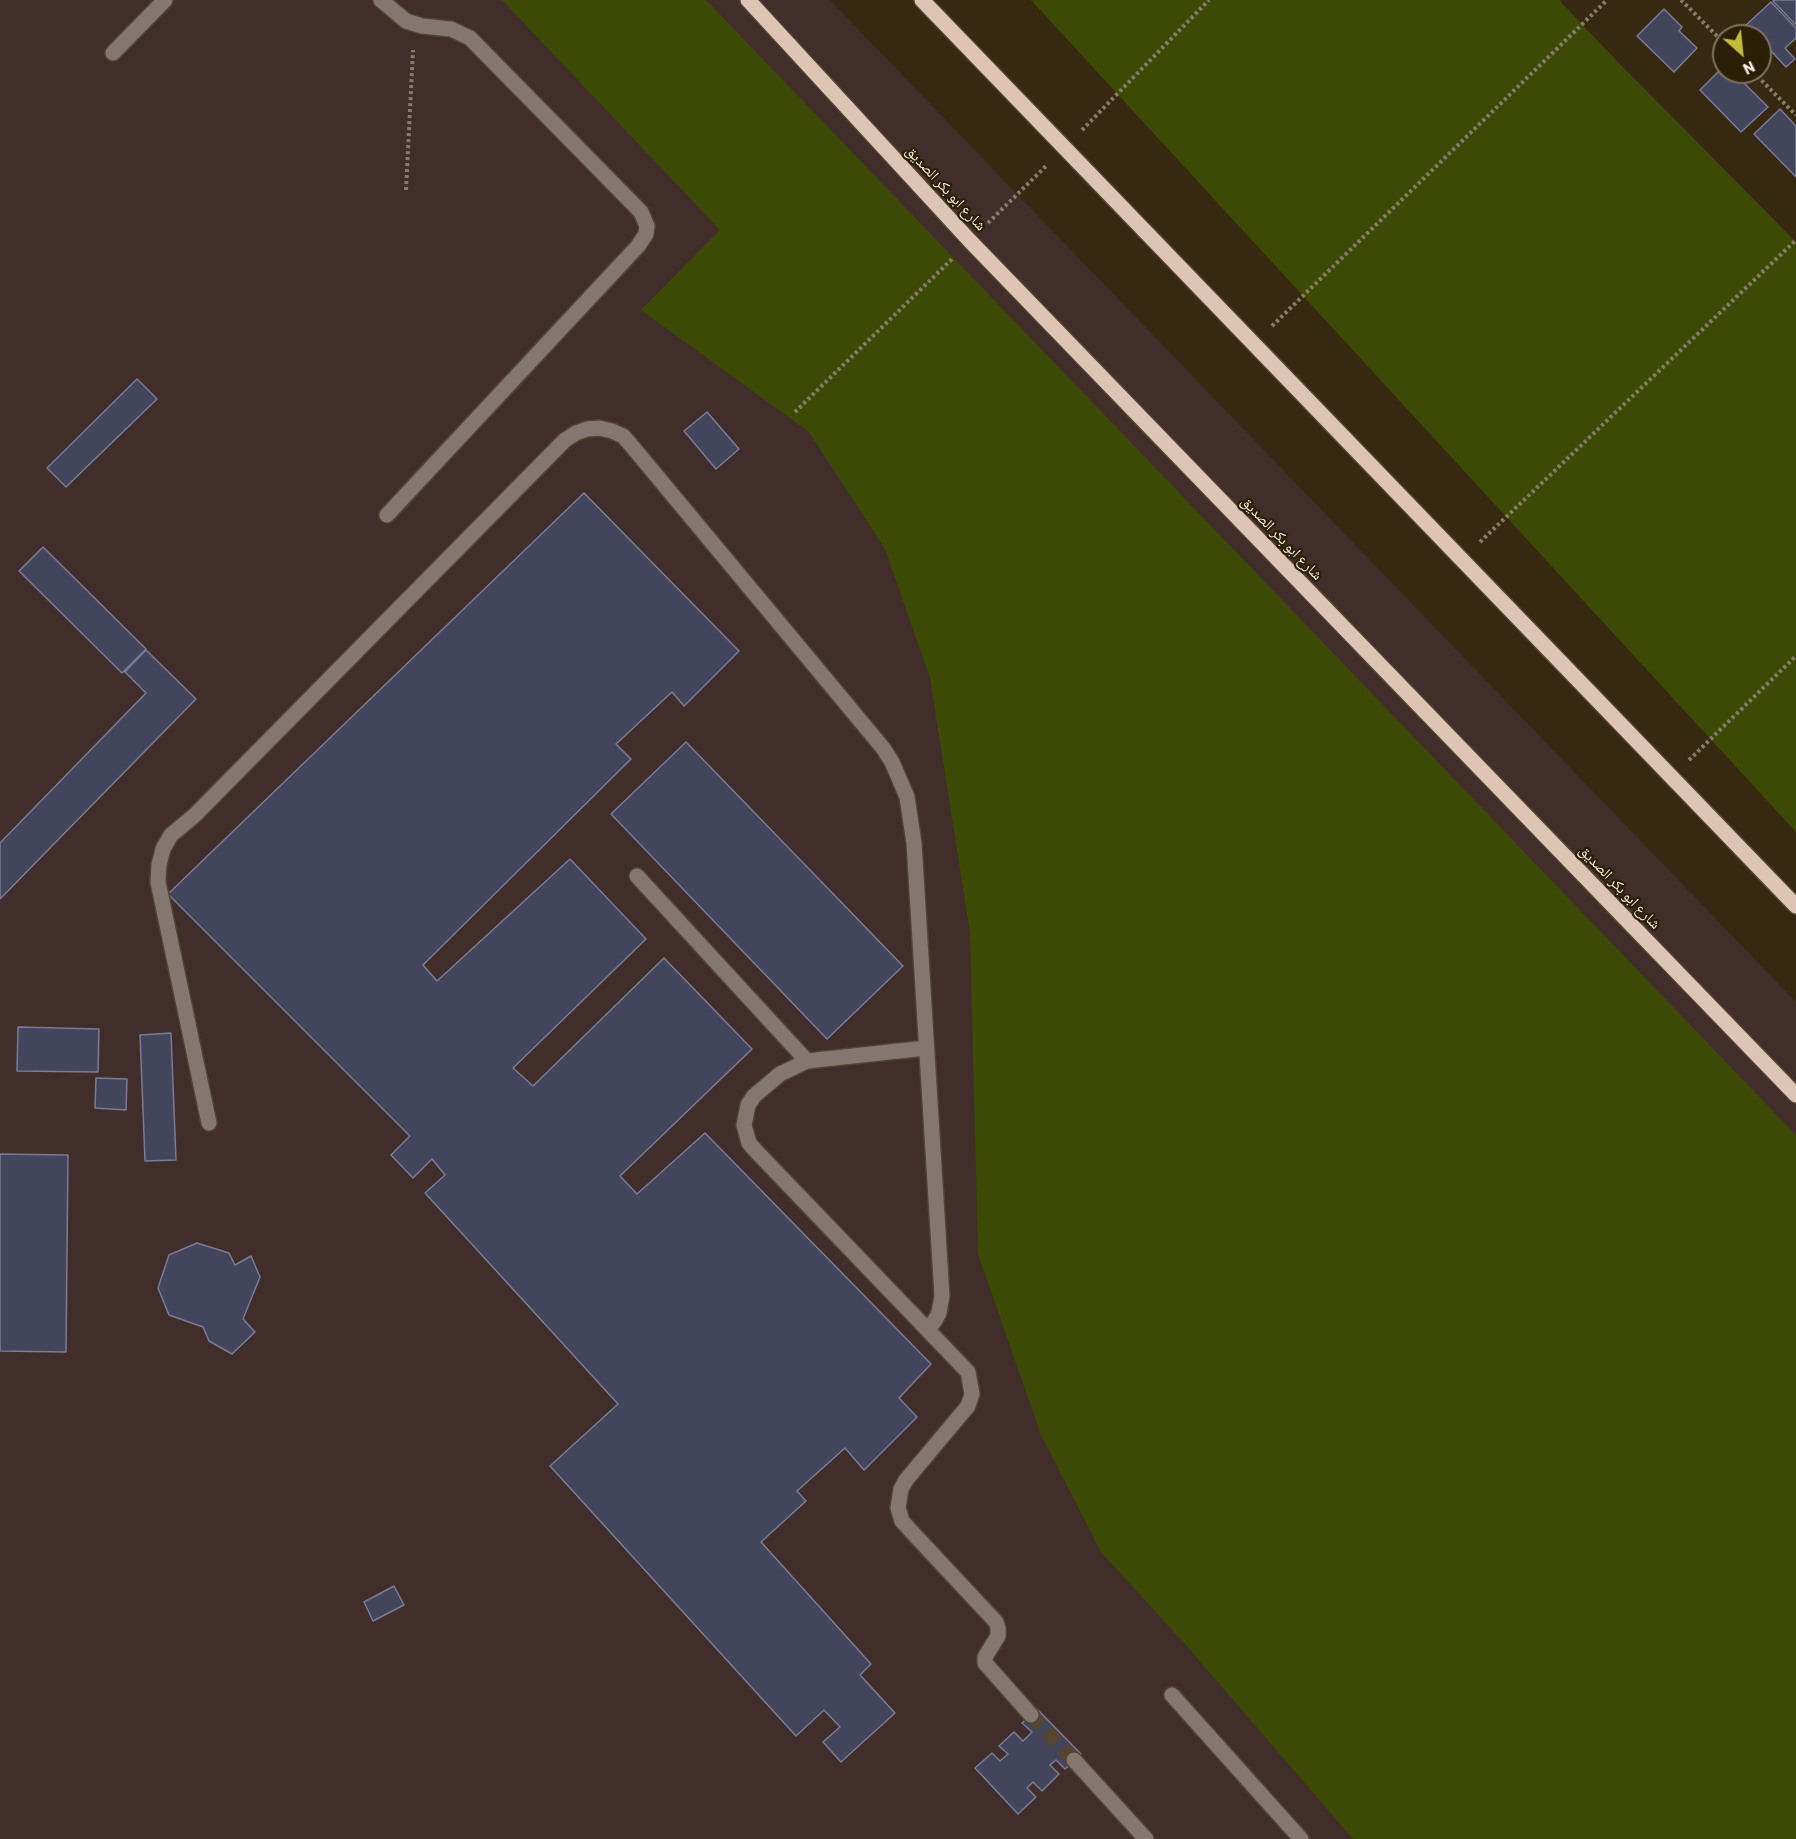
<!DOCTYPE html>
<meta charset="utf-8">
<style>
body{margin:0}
#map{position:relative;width:1796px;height:1839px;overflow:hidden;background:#372812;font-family:Barlow,sans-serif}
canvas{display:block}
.north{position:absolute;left:1712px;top:24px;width:60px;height:60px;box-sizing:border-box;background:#2c1f08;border:2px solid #7e7360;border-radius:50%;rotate:153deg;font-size:16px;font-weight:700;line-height:24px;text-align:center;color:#faf1e3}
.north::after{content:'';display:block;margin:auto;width:21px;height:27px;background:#c4bc3d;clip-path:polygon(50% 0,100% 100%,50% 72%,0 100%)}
</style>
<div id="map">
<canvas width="1796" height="1839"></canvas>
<div class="north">N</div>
</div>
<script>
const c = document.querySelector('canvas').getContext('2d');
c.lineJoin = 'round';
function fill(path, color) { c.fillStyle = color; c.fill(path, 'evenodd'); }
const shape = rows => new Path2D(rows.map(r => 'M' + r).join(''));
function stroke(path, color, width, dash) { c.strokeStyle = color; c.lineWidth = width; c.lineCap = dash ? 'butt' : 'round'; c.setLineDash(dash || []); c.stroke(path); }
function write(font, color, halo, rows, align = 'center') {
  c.font = font + ' Barlow,"Noto Naskh Arabic",sans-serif'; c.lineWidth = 4.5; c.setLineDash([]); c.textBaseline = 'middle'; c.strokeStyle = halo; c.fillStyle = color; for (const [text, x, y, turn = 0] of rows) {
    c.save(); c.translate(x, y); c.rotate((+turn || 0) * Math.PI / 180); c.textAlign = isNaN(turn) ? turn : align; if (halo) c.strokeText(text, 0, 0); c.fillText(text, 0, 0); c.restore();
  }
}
const commercial = shape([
 [0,0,830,0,1796,1002,1796,1839,0,1839]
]);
const green = shape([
 [502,0,706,0,1796,1135,1796,1839,1353,1839,1185,1644,1101,1552,1041,1435,978,1254,970,933,930,678,885,549,809,432,641,310,720,230],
 [1031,0,1559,0,1617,61,1796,242,1796,832]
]);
const building = shape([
 [1775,0,1796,0,1796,25,1773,1,1775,0],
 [1771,2,1796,28,1796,38,1785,48,1795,59,1786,67,1760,39,1760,36,1757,36,1746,25,1771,2],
 [1664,9,1682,27,1679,31,1697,48,1674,72,1637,36,1664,9],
 [1724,66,1724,72,1733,72,1768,107,1741,132,1700,90,1724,66],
 [1780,109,1796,126,1796,177,1754,134,1780,109],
 [137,379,157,399,66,487,47,468,137,379],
 [707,412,739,449,716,469,684,431,707,412],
 [584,493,739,651,684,706,672,692,616,744,631,759,423,965,437,981,570,859,646,939,513,1068,533,1086,664,958,752,1049,620,1176,637,1194,705,1133,931,1364,899,1398,917,1417,864,1470,845,1448,797,1491,806,1501,761,1542,871,1664,860,1675,895,1713,841,1762,823,1742,840,1727,824,1710,796,1736,550,1466,618,1404,425,1193,445,1175,432,1159,413,1178,391,1155,410,1136,168,894,584,493],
 [43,547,146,649,122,673,19,571,43,547],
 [146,650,196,699,0,899,0,843,146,693,125,672,146,650],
 [686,742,903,966,827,1039,611,814,686,742],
 [18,1027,99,1029,98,1072,17,1071,18,1027],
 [171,1033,176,1160,145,1161,140,1035,171,1033],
 [96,1078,127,1079,126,1110,95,1108,96,1078],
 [0,1154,68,1155,66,1352,0,1351,0,1154],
 [197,1243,229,1253,235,1265,251,1256,260,1277,243,1319,255,1332,232,1354,209,1341,203,1327,169,1315,158,1288,169,1255,197,1243],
 [394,1586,404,1605,373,1621,364,1602,394,1586],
 [1037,1709,1081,1754,1065,1769,1056,1760,1050,1765,1059,1774,1042,1791,1033,1782,1027,1788,1036,1797,1018,1814,975,1768,992,1753,1000,1761,1008,1754,999,1746,1014,1732,1023,1741,1032,1732,1022,1723,1037,1709]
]);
const minorTunnel = shape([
 [1031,1715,1074,1760]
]);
const path = shape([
 [1681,0,1724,43],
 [1753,72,1796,115],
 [1082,130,1209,0],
 [406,190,413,50],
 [988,223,1047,165],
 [1272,326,1607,0],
 [795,412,953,258],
 [1480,542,1796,240],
 [1689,760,1796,656]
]);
const minor = shape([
 [381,0,406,21,422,26,451,29,470,38,641,212,647,226,646,234,638,246,387,515],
 [113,53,165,0],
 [637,876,807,1061],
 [926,1048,807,1061,780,1074,754,1096,748,1105,744,1125,749,1143,755,1150,968,1372,972,1394,968,1406,906,1480,901,1489,898,1508,902,1521,911,1531,996,1622,998,1628,998,1636,985,1657,985,1663,1031,1715],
 [209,1123,158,882,159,865,163,849,171,835,195,815,565,440,576,433,587,429,599,428,612,431,623,436,631,445,883,748,892,762,907,797,914,843,942,1296,939,1313,934,1322,927,1328],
 [1172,1695,1301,1839],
 [1074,1760,1146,1839]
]);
const major = shape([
 [748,0,970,241,1796,1095],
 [922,0,1796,906]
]);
const streetNames = [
 ["شارع ابو بكر الصديق",946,188,47],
 ["شارع ابو بكر الصديق",1282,538,46],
 ["شارع ابو بكر الصديق",1620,887,46]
];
fill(commercial, '#412d29');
fill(green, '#3d4a06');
fill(building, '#43455d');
stroke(building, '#7a7c97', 1.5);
stroke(minorTunnel, '#544631', 15, [15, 8]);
stroke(minor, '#52442f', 18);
stroke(major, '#52442f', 18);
stroke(path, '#897c6a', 4, [3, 3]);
stroke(minor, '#847770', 15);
stroke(major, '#ddc4b5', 15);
write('15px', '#faf1e3', '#2c1f08', streetNames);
</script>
